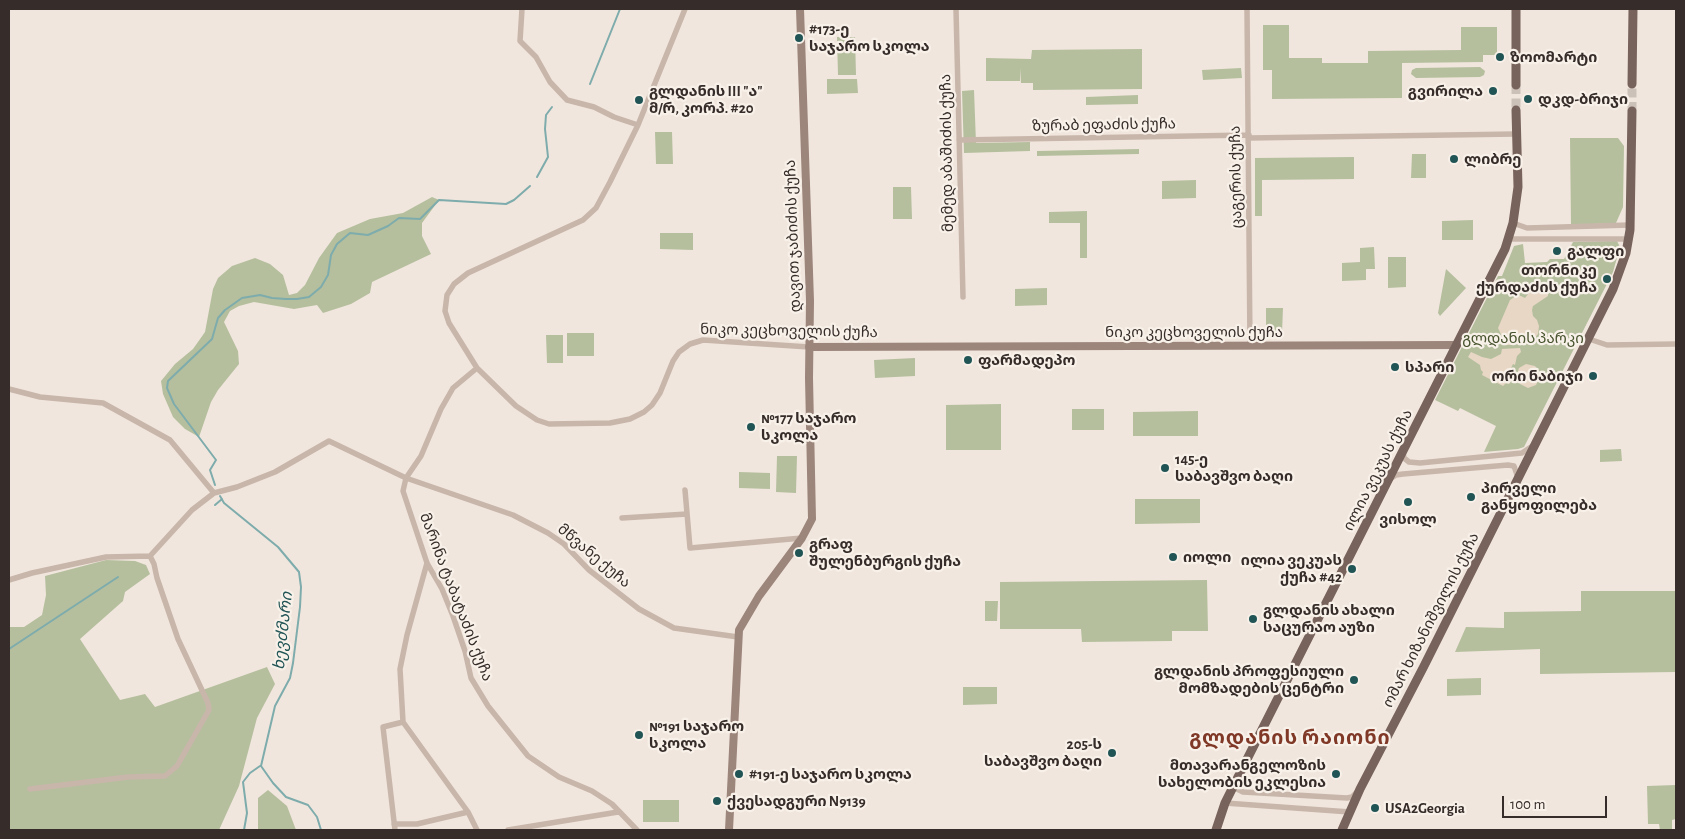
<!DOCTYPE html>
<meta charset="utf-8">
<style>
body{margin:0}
#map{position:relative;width:1685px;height:839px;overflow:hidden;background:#f1e6dd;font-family:"Alegreya Sans",sans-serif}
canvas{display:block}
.frame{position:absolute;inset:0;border:10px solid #362c29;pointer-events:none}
.scale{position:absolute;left:1502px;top:796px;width:105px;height:22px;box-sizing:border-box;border:2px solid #362c29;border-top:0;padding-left:6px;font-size:15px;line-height:18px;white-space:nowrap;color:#362c29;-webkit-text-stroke:4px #f8f1e9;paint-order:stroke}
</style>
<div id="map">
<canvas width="1685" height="839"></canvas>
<div class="frame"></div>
<div class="scale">100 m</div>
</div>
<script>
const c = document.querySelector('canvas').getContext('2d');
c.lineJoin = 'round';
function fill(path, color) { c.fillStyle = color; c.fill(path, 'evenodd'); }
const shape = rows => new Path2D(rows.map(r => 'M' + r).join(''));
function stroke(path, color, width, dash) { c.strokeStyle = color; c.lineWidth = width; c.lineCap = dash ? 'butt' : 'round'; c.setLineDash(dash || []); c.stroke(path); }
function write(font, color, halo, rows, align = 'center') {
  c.font = font + ' "Alegreya Sans","Noto Sans Georgian",sans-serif'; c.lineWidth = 4.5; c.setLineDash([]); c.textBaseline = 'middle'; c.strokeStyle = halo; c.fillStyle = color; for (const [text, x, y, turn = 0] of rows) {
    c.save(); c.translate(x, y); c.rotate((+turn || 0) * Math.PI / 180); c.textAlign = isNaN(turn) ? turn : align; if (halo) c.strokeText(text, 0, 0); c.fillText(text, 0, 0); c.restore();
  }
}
const green = shape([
 [1263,25,1289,25,1289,58,1322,58,1322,63,1368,63,1368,51,1461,50,1461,27,1497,27,1497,55,1483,55,1483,62,1402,63,1402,98,1272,99,1272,70,1263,70],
 [837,37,855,37,856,75,838,75],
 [1142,49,1142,89,1033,90,1033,83,1021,83,1020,68,1020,81,986,81,986,58,1031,59,1032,50],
 [1480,67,1485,71,1484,75,1480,77,1416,78,1411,74,1412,70,1416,68],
 [1241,68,1242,78,1203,80,1202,70],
 [827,79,857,79,858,93,827,94],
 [974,90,976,143,1030,142,1030,151,964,153,962,91],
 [1138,95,1138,104,1086,105,1086,97],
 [655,132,672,132,673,164,656,164],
 [1570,138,1618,138,1624,146,1623,207,1616,223,1571,225],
 [1139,149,1139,154,1037,156,1037,151],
 [1412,154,1426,154,1426,178,1411,178],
 [1354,157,1354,179,1262,180,1262,216,1255,216,1255,158],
 [1196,180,1196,198,1162,199,1162,181],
 [893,187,911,187,912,219,893,219],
 [432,197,439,200,422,223,422,236,431,254,372,282,370,293,351,304,323,313,317,305,294,309,254,302,239,306,230,311,224,322,238,351,239,364,218,390,211,402,199,437,185,429,173,417,163,394,161,381,175,364,193,349,205,332,213,289,218,278,232,266,255,258,270,264,283,275,289,295,297,293,305,285,319,258,337,233,370,219,403,213],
 [1087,211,1087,258,1080,258,1080,223,1049,223,1049,212],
 [1473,220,1473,240,1442,240,1442,221],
 [660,233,693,233,693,250,660,249],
 [1617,241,1620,247,1613,272,1524,447,1518,449,1484,452,1496,426,1460,408,1458,411,1435,400,1498,276,1502,276,1514,246,1523,244,1525,263,1547,262,1550,259,1564,259,1573,242],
 [1374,247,1375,269,1366,269,1366,280,1342,281,1342,263,1360,262,1360,248],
 [1388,257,1406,257,1406,287,1388,288],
 [1446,269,1466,288,1440,316,1438,313],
 [1047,288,1047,305,1015,306,1015,289],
 [1266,308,1283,308,1282,333,1266,333],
 [567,333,594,333,594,356,567,356],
 [546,335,563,335,563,363,547,363],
 [915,358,915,376,875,378,874,360],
 [1001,404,1001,450,946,450,946,405],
 [1072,409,1104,409,1104,430,1072,430],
 [1198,411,1198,436,1133,436,1133,412],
 [1621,449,1622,461,1600,462,1600,450],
 [777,456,797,456,796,493,776,492],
 [739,472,770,473,770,489,739,488],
 [1135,499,1200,499,1200,523,1135,524],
 [106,560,135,561,146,565,150,574,125,592,123,601,80,639,120,700,145,694,155,707,267,667,275,684,257,718,239,786,219,830,9,830,9,627,24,627,42,615,46,595,45,576],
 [1207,580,1208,631,1172,631,1172,641,1082,642,1081,629,1000,629,1000,582],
 [1581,591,1676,591,1676,672,1540,674,1540,649,1455,652,1466,627,1504,628,1504,612,1581,611],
 [985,601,998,601,997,621,985,621],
 [1481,678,1481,695,1447,696,1447,679],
 [963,687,997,687,997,704,963,705],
 [1676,785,1676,819,1672,820,1672,830,1660,830,1659,824,1648,824,1647,786],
 [268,790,287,806,296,830,258,830,258,798],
 [643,800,679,800,679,822,643,822]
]);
const plaza = shape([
 [1529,293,1548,293,1548,296,1533,306,1532,310,1533,316,1537,320,1539,326,1538,334,1530,343,1522,344,1514,341,1512,345,1506,345,1498,328,1510,300,1516,296,1521,296,1525,298],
 [1520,348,1521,352,1517,356,1515,365,1513,364,1510,370,1510,376,1513,376,1512,380,1509,384,1506,383,1503,386,1482,375,1483,372,1481,370,1480,365,1468,357,1471,352,1482,357,1491,359,1501,354,1502,349],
 [1526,364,1535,366,1540,373,1540,377,1536,385,1528,388,1520,384,1516,377,1519,368]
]);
const stream = shape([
 [590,84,620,9],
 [537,177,548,157,545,129,546,115,552,107],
 [215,485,210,470,216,460,174,404,167,388,168,381,212,339,218,318,225,310,242,298,260,295,272,298,286,299,297,299,309,297,321,287,328,275,331,255,337,244,350,233,368,235,388,226,399,218,420,219,439,200,506,204,514,200,530,186],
 [220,496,224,503,278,547,299,572,301,587,300,607,293,663,290,678,275,706,261,766],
 [215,505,222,499],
 [9,649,118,577],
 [261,766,273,783,286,797,308,805,317,817,321,830],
 [244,830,247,813,243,782,250,773,260,766]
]);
const primaryTunnel = shape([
 [1516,85,1516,110],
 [1632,111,1632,84]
]);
const street = shape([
 [522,9,520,41,536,57,550,82,567,100,594,107,614,117,638,125],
 [685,9,638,125,610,182,596,208,583,220,468,273,454,284,447,295,445,311,449,323,477,368,516,406,537,420,549,424,610,423,630,419,644,412,652,405,660,393,673,361,679,352,690,344,703,340,809,347],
 [956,9,963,297],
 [1247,9,1250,346],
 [1249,138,1516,134],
 [959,140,1249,135],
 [1513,223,1527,228,1630,225],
 [1509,239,1629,239],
 [1589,339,1607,345,1676,344],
 [477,368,453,388,441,409,421,456,406,478,403,491,427,563,442,589,453,616,465,651,471,678,488,706,528,756,559,777,592,791,612,804,637,830],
 [9,389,40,397,103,403,170,440,214,493],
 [1403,452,1404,458,1409,462,1420,463,1522,453,1534,445],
 [1390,479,1396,475,1403,474,1508,465,1514,466,1518,478],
 [685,490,690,548,802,538],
 [622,518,687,514],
 [427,563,407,635,400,669,403,722,468,812,477,830],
 [9,580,32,573,106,557,150,556,192,510,214,493,237,487,275,472,329,441,406,478,513,515,548,533,564,544,589,570,639,609,674,628,738,637],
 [1235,783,1237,789,1243,792,1347,798,1352,797,1357,792],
 [30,789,128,777,165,776,177,766,209,710,208,703,178,639,157,578,154,564,150,556],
 [1225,803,1350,812],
 [394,824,417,824,468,812],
 [395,830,383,727,403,722],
 [508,830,618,812]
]);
const secondary = shape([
 [809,347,1457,345],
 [729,830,739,630,759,596,802,538,812,519,809,378,810,301,800,9]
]);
const primary = shape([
 [1516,9,1516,85],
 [1632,84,1633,9],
 [1216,830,1225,803,1235,783,1505,249,1513,223,1518,187,1516,110],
 [1342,830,1360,789,1423,668,1613,289,1626,253,1630,230,1632,111]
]);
const markers = [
 [799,38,5,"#215455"],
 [1500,57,5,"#215455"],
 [1493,91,5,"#215455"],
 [1528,99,5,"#215455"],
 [639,100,5,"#215455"],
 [1454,159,5,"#215455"],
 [1557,251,5,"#215455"],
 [1607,279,5,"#215455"],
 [968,360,5,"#215455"],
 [1395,367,5,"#215455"],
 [1593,376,5,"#215455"],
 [751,427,5,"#215455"],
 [1165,468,5,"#215455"],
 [1471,497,5,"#215455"],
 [1408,502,5,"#215455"],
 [799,553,5,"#215455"],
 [1173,557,5,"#215455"],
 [1352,569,5,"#215455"],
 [1253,619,5,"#215455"],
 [1354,680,5,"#215455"],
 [639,735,5,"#215455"],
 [1112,753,5,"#215455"],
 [739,774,5,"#215455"],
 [1336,774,5,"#215455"],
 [717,801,5,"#215455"],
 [1375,808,5,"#215455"]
];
const poiNames = [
 ["#173-ე",809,29],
 ["საჯარო სკოლა",809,46],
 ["ზოომარტი",1510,57],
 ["გლდანის III \"ა\"",649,91],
 ["მ/რ, კორპ. #20",649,108],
 ["გვირილა",1483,91,"right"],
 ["დკდ-ბრიჯი",1538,99],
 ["ლიბრე",1464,159],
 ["გალფი",1567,251],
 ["თორნიკე",1597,270,"right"],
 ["ქურდაძის ქუჩა",1597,287,"right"],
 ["ფარმადეპო",978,360],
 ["სპარი",1405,367],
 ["ორი ნაბიჯი",1583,376,"right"],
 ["№177 საჯარო",761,418],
 ["სკოლა",761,435],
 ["145-ე",1175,459],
 ["საბავშვო ბაღი",1175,476],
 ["პირველი",1481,488],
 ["განყოფილება",1481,505],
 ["ვისოლ",1408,519,"center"],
 ["გრაფ",809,544],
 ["შულენბურგის ქუჩა",809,561],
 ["იოლი",1183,557],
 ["ილია ვეკუას",1342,560,"right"],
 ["ქუჩა #42",1342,577,"right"],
 ["გლდანის ახალი",1263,610],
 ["საცურაო აუზი",1263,627],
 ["გლდანის პროფესიული",1344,671,"right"],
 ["მომზადების ცენტრი",1344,688,"right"],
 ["№191 საჯარო",649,726],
 ["სკოლა",649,743],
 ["205-ს",1102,744,"right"],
 ["საბავშვო ბაღი",1102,761,"right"],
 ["მთავარანგელოზის",1326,765,"right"],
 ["სახელობის ეკლესია",1326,782,"right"],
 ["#191-ე საჯარო სკოლა",749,774],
 ["ქვესადგური N9139",727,801],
 ["USA2Georgia",1385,808]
];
const streetNames = [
 ["ზურაბ ეფაძის ქუჩა",1104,125,-1],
 ["მემედ აბაშიძის ქუჩა",947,153,-91],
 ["ცაგერის ქუჩა",1236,177,-91],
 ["დავით ჯაბიძის ქუჩა",793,236,-92],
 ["ნიკო კეცხოველის ქუჩა",789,331,1],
 ["ნიკო კეცხოველის ქუჩა",1194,332],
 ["ილია ვეკუას ქუჩა",1378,470,-63],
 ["მწვანე ქუჩა",594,556,40],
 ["მარინა ტაბატაძის ქუჩა",456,597,69],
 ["ომარ ხიზანიშვილის ქუჩა",1431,620,-63]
];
const parkNames = [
 ["გლდანის პარკი",1523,338]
];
const waterNames = [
 ["ხევძმარი",283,631,-84]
];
const districtNames = [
 ["გლდანის რაიონი",1290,738]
];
fill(green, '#b5bf9e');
fill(plaza, '#e8d7c5');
stroke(stream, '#7eacac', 2);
stroke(primaryTunnel, '#ccc1b9', 9, [9, 4.5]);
stroke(street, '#c8b6aa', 5.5);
stroke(secondary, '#9c857b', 8);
stroke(primary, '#77635b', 9);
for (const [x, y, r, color] of markers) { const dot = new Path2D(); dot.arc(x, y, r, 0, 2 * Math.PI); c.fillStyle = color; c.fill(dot); stroke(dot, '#f8f1e9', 2); }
write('bold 15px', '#362c29', '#f8f1e9', poiNames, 'left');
write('15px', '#362c29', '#f8f1e9', streetNames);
write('15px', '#47532e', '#f8f1e9', parkNames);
write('italic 16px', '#215455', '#f8f1e9', waterNames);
c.letterSpacing = '1px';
write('bold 20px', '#803827', '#f8f1e9', districtNames);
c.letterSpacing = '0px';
</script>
